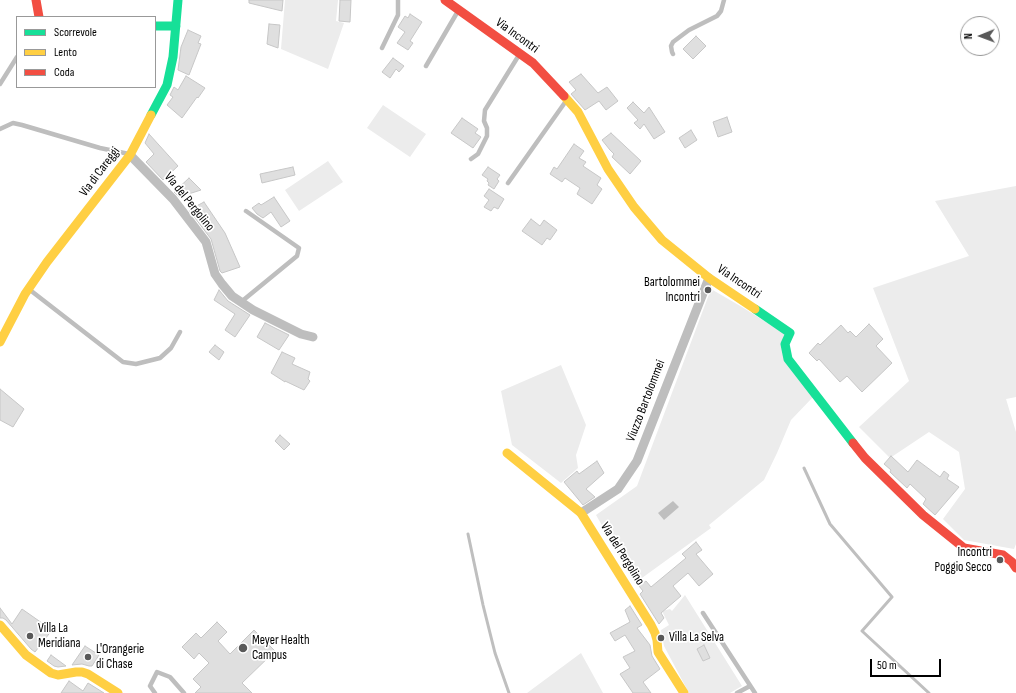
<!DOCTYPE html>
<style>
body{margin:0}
#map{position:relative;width:1016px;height:693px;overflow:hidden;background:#fff;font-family:"Sofia Sans Condensed",sans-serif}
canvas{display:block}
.legend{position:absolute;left:16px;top:16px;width:140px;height:72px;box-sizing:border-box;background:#fff;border:1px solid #999;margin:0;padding:5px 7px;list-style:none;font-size:12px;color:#000}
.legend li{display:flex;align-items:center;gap:8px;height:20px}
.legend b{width:20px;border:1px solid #999}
.north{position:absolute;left:960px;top:16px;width:40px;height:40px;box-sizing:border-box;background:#fff;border:1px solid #999;border-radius:50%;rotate:269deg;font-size:11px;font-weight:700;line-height:16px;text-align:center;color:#000}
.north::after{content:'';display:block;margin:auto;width:14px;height:18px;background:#595959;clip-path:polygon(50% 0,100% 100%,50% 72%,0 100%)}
.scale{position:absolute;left:870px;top:659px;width:71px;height:18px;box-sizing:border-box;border:2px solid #000;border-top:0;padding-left:5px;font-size:12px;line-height:14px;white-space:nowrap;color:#000;-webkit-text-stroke:3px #fff;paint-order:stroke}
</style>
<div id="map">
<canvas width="1016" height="693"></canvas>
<ul class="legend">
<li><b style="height:5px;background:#16e098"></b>Scorrevole</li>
<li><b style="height:5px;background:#ffcf43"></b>Lento</li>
<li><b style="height:5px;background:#f24e42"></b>Coda</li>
</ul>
<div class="north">N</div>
<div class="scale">50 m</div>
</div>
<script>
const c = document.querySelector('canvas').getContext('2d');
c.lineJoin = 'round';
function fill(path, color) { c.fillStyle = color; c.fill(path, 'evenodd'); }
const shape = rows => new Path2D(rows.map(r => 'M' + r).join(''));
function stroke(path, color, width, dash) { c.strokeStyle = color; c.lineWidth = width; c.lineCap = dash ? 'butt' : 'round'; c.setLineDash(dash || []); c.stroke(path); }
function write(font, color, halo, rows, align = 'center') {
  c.font = font + ' "Sofia Sans Condensed",sans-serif'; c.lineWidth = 3.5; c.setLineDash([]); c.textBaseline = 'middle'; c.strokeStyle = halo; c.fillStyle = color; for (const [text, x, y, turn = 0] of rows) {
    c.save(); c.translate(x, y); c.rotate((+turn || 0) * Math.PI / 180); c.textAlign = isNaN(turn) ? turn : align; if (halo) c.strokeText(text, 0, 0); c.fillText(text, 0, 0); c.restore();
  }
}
const green = shape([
 [285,0,338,0,336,21,344,23,328,69,281,49],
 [383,105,426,134,410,157,367,128],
 [328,161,343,182,299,211,285,190],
 [1016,186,1016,397,1006,399,1016,432,1016,544,1014,549,964,540,943,519,965,489,959,452,929,432,890,458,859,427,909,381,873,288,969,256,935,201],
 [711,289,742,307,785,334,782,347,813,397,791,420,777,453,764,480,709,525,711,528,635,583,596,515,637,486],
 [561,365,586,425,576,455,578,468,561,483,512,445,501,391],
 [685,595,742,686,730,693,689,693,664,646,661,630,669,625,662,611,670,609,672,611],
 [581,653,603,693,527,693]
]);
const water = shape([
 [673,501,679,507,664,520,658,513]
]);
const stream = shape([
 [804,468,830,524,892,597,862,631,929,693],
 [468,534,483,605,495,653,509,693]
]);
const building = shape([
 [249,0,283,0,282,11,249,3,249,0],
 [340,0,351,0,350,22,339,21,340,0],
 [410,14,422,22,410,41,413,43,408,50,397,43,405,32,398,27,405,16,408,18,410,14],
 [269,24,280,25,278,48,267,44,269,24],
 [188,30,201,36,198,43,201,44,189,75,178,70,181,47,188,30],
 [696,36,706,46,693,59,683,49,696,36],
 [393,58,404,66,399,72,396,69,390,78,382,72,393,58],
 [581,74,598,93,607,87,618,101,606,110,599,101,585,110,571,94,576,90,569,82,581,74],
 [186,76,205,88,198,98,197,97,182,118,167,105,173,97,170,95,174,87,178,90,186,76],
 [633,102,644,113,649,107,665,132,654,139,644,124,640,129,634,123,638,120,627,108,633,102],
 [727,117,732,132,718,137,713,122,727,117],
 [462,118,478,129,475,133,481,137,473,148,451,133,462,118],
 [691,130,697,140,685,148,679,138,691,130],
 [611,133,641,161,630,174,612,157,614,154,610,150,602,140,611,133],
 [149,134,178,166,163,180,146,162,154,154,145,143,149,134],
 [574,144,584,151,579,158,586,162,583,166,601,178,597,185,602,189,592,204,577,194,580,188,565,178,562,182,550,174,554,167,557,169,574,144],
 [293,167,295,175,262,183,260,174,293,167],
 [488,167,500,175,497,179,499,181,494,189,488,185,489,183,487,181,488,179,482,175,488,167],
 [189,178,201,190,179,197,174,192,189,178],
 [489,189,504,199,498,209,494,207,491,211,484,207,489,200,484,196,489,189],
 [274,197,290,221,281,227,271,212,263,218,257,214,252,208,259,203,261,205,274,197],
 [204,202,225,233,240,267,222,273,220,271,211,239,189,210,204,202],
 [531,219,540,226,544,220,557,230,550,240,547,238,542,245,522,231,531,219],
 [219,290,228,301,250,315,235,337,225,330,235,314,214,300,219,290],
 [265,323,289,335,279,350,257,337,265,323],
 [869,324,883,339,876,346,892,363,862,392,847,376,840,382,819,359,817,361,809,353,818,343,820,345,841,325,848,333,850,331,856,337,869,324],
 [215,345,224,352,219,360,209,352,215,345],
 [282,352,295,358,292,364,310,372,308,379,310,381,304,390,285,381,285,382,271,373,282,352],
 [0,389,24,409,13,427,0,420,0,389],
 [280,435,290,444,284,450,275,441,280,435],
 [891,456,908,472,917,460,940,477,944,471,949,475,947,479,959,487,935,515,923,504,926,499,910,484,907,488,890,472,891,470,884,464,891,456],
 [597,461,604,473,586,489,595,497,583,505,564,482,577,471,579,474,597,461],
 [696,542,702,550,696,554,713,574,699,586,688,573,673,586,681,596,661,613,664,618,659,624,640,594,643,591,639,586,646,581,651,587,686,558,682,554,696,542],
 [630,606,642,625,637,628,650,645,652,656,660,669,643,682,651,693,633,693,620,674,630,668,623,657,635,651,625,635,615,641,610,633,630,622,625,610,630,606],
 [0,608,12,624,22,609,52,630,35,652,31,649,6,620,3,618,0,618,0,608],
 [217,622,227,632,218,641,230,654,254,630,275,651,242,683,252,693,195,693,201,687,193,679,209,663,199,653,194,659,182,647,196,633,201,638,217,622],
 [704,645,710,658,703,661,697,649,704,645],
 [85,646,99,655,92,666,89,666,82,664,72,665,85,646],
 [51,655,66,666,58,667,54,666,47,661,51,655],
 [69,681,83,691,88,683,104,693,61,693,69,681]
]);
const lane = shape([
 [382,48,398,15,398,0],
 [673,54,672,52,671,46,673,42,689,30,717,16,721,11,724,0],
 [426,66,458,11],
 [0,84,17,57],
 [0,129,13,123,22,125,100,148,129,154],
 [471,159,478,154,487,136,487,128,484,121,485,110,519,55],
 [508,183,566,101],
 [30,290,110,352,123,362,136,364,160,358,171,348,180,332],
 [241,302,297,256,299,248,246,211],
 [703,613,755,693],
 [155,693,150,686,157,672,170,677,184,693],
 [737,693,750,686]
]);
const street = shape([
 [130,155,173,199,206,242,215,274,222,284,232,296,253,310,301,334,313,337],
 [581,513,618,489,637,461,709,278]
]);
const fast = shape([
 [155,26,176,26],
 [151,115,167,85,173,57,178,0],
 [755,309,790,333,785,344,788,359,853,443]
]);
const slow = shape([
 [564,96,578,112,608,169,634,207,662,240,709,278,755,309],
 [0,342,25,294,47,262,130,155,151,115],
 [507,453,581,513,651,625,655,633,657,640,658,652,684,693],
 [0,625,26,655,51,673,58,675,76,672,82,672,88,674,118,693]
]);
const jam = shape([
 [36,0,39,17],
 [445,0,533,63,564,96],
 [853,443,865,458,923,515,964,548,1003,555,1012,562,1016,568]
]);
const markers = [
 [708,290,4,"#595959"],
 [1000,560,4,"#595959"],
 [30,636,4,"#595959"],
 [661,638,4,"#595959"],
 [243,648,5,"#595959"],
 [88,657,4,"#595959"]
];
const streetNames = [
 ["Via Incontri",517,36,36],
 ["Via di Careggi",100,172,-53],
 ["Via del Pergolino",189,202,51],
 ["Via Incontri",739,282,34],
 ["Viuzzo Bartolommei",646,401,-69],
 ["Via del Pergolino",622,554,58]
];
const poiNames = [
 ["Bartolommei",700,283,"right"],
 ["Incontri",700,298,"right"],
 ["Incontri",992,553,"right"],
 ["Poggio Secco",992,568,"right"],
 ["Villa La",38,629],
 ["Meridiana",38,644],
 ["Villa La Selva",669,638],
 ["Meyer Health",252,641],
 ["Campus",252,656],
 ["L'Orangerie",96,650],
 ["di Chase",96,665]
];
fill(green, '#ececec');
fill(water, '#bfbfbf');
stroke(stream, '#bfbfbf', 3);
fill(building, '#dfdfdf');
stroke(building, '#c7c7c7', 1);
stroke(lane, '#bebebe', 4.5);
stroke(street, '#bebebe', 9);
stroke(fast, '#16e098', 9);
stroke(slow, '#ffcf43', 9);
stroke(jam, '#f24e42', 9);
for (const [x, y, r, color] of markers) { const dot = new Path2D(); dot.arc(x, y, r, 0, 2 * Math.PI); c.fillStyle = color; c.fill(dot); stroke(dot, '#fff', 1.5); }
write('13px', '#000', '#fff', streetNames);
write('13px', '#000', '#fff', poiNames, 'left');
</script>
